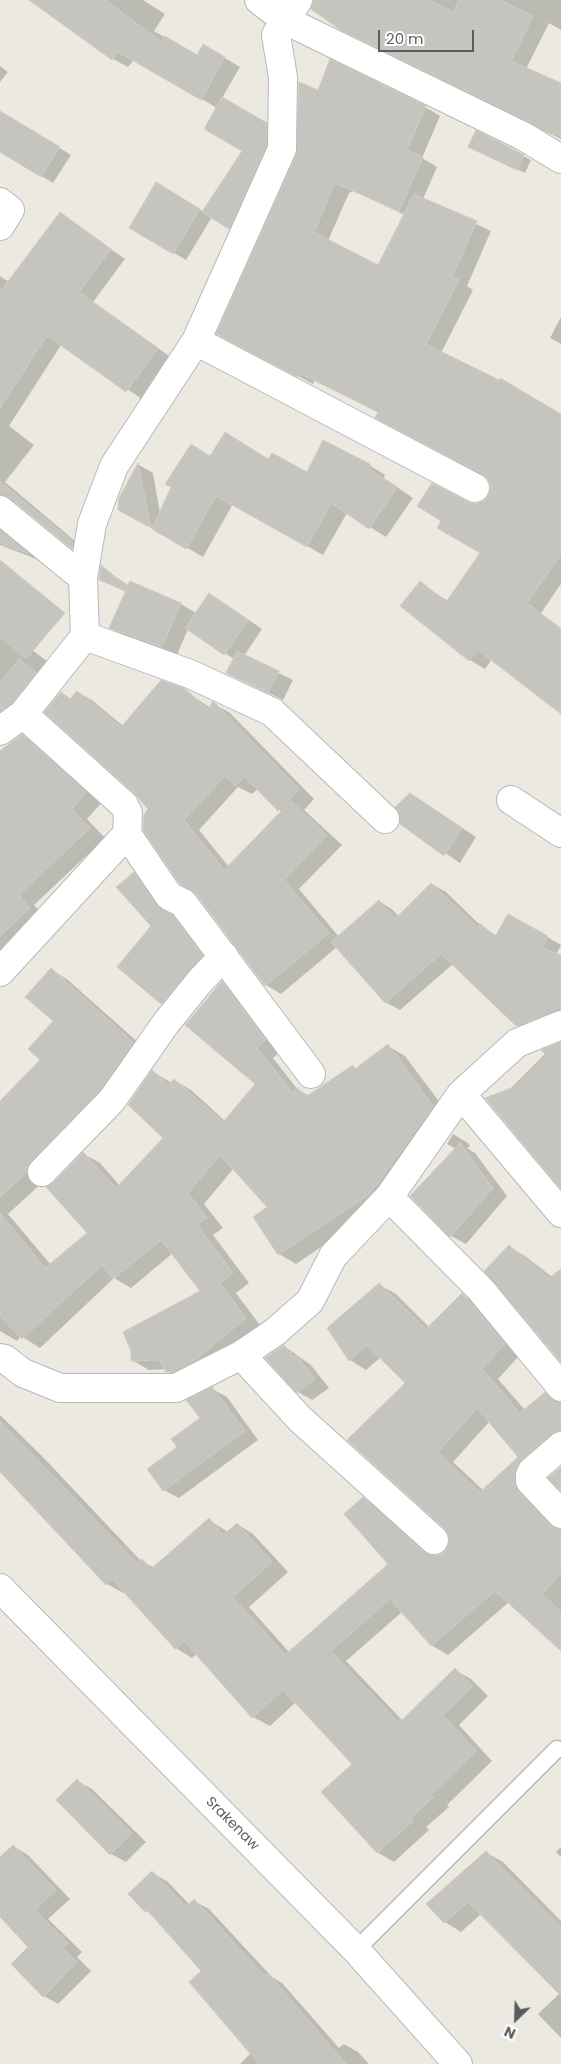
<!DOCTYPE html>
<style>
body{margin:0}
#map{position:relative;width:561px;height:2064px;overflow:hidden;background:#eceae0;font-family:Poppins,sans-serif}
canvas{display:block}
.north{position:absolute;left:491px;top:1994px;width:50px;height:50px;-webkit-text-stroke:4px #fff;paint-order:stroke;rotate:204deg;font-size:14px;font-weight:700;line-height:20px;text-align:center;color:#595c61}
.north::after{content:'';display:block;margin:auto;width:18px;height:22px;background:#595c61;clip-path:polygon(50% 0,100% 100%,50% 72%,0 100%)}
.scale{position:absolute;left:378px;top:30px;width:96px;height:22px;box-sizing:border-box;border:2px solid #595c61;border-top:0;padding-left:6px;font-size:15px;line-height:18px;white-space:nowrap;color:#595c61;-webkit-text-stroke:4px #fff;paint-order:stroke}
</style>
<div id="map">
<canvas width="561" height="2064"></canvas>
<div class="north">N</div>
<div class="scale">20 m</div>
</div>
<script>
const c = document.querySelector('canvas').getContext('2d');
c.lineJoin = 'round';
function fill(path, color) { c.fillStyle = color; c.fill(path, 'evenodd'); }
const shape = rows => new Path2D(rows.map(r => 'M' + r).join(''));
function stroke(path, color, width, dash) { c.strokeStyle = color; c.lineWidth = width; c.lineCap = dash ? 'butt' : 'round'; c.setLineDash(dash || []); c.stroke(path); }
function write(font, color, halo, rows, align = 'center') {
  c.font = font + ' Poppins,sans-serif'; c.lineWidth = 4; c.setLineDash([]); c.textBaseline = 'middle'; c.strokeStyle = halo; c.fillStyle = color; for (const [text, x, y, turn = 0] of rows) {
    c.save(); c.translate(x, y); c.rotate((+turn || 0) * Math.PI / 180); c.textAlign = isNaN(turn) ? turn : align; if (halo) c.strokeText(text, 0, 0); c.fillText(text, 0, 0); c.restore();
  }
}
const shadow = shape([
 [41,0,143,0,165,14,154,31,198,56,204,46,240,67,222,98,281,133,244,236,212,217,186,260,131,228,157,184,204,212,243,150,217,108,134,60,128,67,113,59],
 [315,0,561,0,561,30,549,23,526,69,561,84,561,139,355,37],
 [0,66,8,72,0,82],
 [319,92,425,107,440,116,422,158,437,167,423,199,491,231,467,286,473,290,441,353,561,415,561,584,541,613,561,628,561,713,492,659,485,669,470,660,402,606,420,583,448,601,481,553,443,520,432,484,475,505,484,503,490,496,492,488,488,479,391,426,379,413,315,380,313,384,233,342],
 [353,191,405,215,379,266,328,241,349,193],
 [0,111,71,155,53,183,14,159,0,144],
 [476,132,531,160,525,173,477,151],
 [60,213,125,259,93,302,172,358,142,399,61,345,9,426,34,445,5,482,88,552,87,556,73,548,16,503,10,504,0,516,0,276,9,282],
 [561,317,561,344,550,338],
 [211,457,269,460,307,474,369,465,385,475,384,478,413,498,386,537,347,513,323,555,233,504,203,557,119,509,120,498,139,465,153,473,160,513],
 [0,522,39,560,0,545],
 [102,567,129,586,181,604,196,613,224,603,262,629,244,656,293,680,283,700,228,673,234,659,188,629,177,655,125,636,111,628,126,592,100,580],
 [0,625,48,662,52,683,0,716],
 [183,690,211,708,213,703,230,713,314,799,304,810,342,845,299,889,339,937,379,901,393,910,399,917,432,884,446,892,480,925,497,936,509,915,561,945,556,955,561,957,561,1022,531,1034,517,1025,453,964,400,1010,385,1002,337,947,281,994,266,985,150,809,61,693,72,699,78,692,93,701,123,726],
 [238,787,252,794,258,789,282,812,229,867,199,830],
 [22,736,39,745,102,802,87,819,105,838,34,905,46,917,12,949,5,945,0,951,0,752],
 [425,803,476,837,460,863,401,823],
 [134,873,147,881,170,914,186,925,216,964,175,1011,162,1003,119,967,152,926],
 [52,970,68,980,150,1053,44,1181,8,1214,51,1265,88,1234,54,1184,84,1154,100,1163,120,1186,165,1137,153,1072,172,1083,174,1080,191,1090,225,1121,256,1084,222,982,239,992,282,1050,273,1058,298,1090,310,1096,353,1067,357,1069,388,1046,405,1056,450,1116,387,1203,296,1264,279,1254,269,1208,234,1168,204,1204,223,1228,213,1235,249,1283,236,1293,262,1328,184,1381,166,1369,149,1370,132,1360,202,1292,173,1253,131,1288,114,1278,40,1348,21,1336,17,1341,0,1331,0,1103,42,1060,54,1021],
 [453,1134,468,1143,470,1146,467,1148,475,1153,507,1196,466,1244,451,1236,456,1149,447,1144],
 [509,1247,525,1256,552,1277,561,1271,561,1361],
 [380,1285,396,1294,430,1328,462,1295,479,1304,521,1354,498,1379,525,1410,545,1393,561,1403,561,1449,538,1469,535,1502,561,1530,561,1649,509,1602,448,1655,431,1645,402,1612,346,1661,403,1721,455,1670,471,1679,488,1696,459,1725,492,1761,447,1805,449,1807,426,1827,429,1830,394,1862,377,1852,354,1764,296,1702,270,1726,253,1717,197,1653,192,1658,176,1648,125,1592,123,1593,107,1584,0,1470,0,1415,43,1457,141,1561,155,1568,209,1520,228,1532,237,1524,253,1534,288,1572,249,1607,289,1652,390,1564,363,1499,380,1508,433,1556,440,1556,447,1551,451,1543,407,1383,381,1357,366,1370,350,1360,329,1328],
 [490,1421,520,1457,484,1491,453,1462],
 [284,1346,311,1365,329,1388,312,1400,298,1392],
 [212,1389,227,1397,258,1440,179,1498,164,1490,179,1447,201,1419],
 [77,1781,92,1789,146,1842,126,1862,111,1854,57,1800],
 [13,1846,28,1855,70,1899,48,1919,82,1952,77,1957,91,1971,58,2004,44,1996,30,1947,0,1916,0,1859],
 [561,1847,561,1857,556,1852],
 [487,1853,503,1862,561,1921,561,2038,538,2014,560,1993,481,1914,461,1932,445,1922],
 [152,1873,167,1881,190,1905,194,1901,209,1909,272,1977,282,1983,339,2048,344,2044,358,2052,369,2064,240,2064,251,2053,203,1971,153,1915,146,1911]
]);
const building = shape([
 [29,0,105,0,162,42,165,36,197,55,203,44,225,57,201,100,118,52,112,60,29,0],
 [314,0,430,0,453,12,459,0,500,0,533,16,511,61,561,83,561,137,339,29,311,9,314,0],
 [330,59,426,106,407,150,423,157,399,211,337,184,334,185,314,232,378,265,414,194,477,221,452,277,459,280,426,344,499,380,500,378,561,414,561,554,527,603,561,629,561,714,478,650,469,661,400,606,420,581,446,602,480,553,437,528,441,521,417,506,432,483,468,502,476,504,484,501,489,495,491,487,488,479,482,474,375,418,378,412,299,373,297,377,216,334,296,155,299,82,318,90,330,59],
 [222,97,267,123,266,146,229,229,202,212,242,151,204,129,222,97],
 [0,111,60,147,41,177,0,152,0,111],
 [476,130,524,155,517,170,468,147,476,130],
 [156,182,200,209,173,254,129,228,156,182],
 [60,212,111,249,79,292,158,348,126,392,49,337,46,337,0,408,0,292,60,212],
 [225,432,268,459,272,453,307,472,323,440,370,464,368,468,397,487,369,529,331,503,307,547,216,496,186,549,152,529,171,487,165,484,191,444,210,456,225,432],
 [138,463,151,528,118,510,119,498,138,463],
 [0,481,73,542,72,549,10,498,0,495,0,481],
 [0,530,29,554,0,543,0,530],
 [0,560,65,613,26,659,0,637,0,560],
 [101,565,127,587,130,581,181,603,162,647,109,628,127,588,125,590,99,580,101,565],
 [209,593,248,620,224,655,185,628,209,593],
 [237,651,279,671,268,693,226,673,237,651],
 [19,659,36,673,12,703,0,712,0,683,19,659],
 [161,680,184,688,209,710,212,702,214,702,299,789,278,811,245,777,235,786,225,776,184,820,224,870,291,801,327,835,284,880,329,933,265,986,196,894,180,884,143,830,144,815,148,809,134,793,44,712,61,692,70,699,77,691,121,727,161,680],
 [22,734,86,792,72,809,90,828,19,895,30,908,0,936,0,751,22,734],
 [410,793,462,828,444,856,400,824,400,815,395,807,410,793],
 [134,872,156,905,173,915,203,956,161,1004,117,967,151,926,116,887,134,872],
 [431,883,477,927,480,923,495,937,508,914,548,936,542,948,561,955,561,1010,516,1026,441,954,385,1003,331,942,379,900,395,919,431,883],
 [51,968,133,1042,100,1090,31,1161,27,1172,0,1197,0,1101,40,1060,28,1049,53,1021,25,997,51,968],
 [222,981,266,1040,257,1048,293,1093,297,1088,307,1096,353,1065,355,1069,388,1044,433,1106,370,1194,278,1255,253,1217,267,1207,220,1155,188,1193,207,1218,197,1225,233,1273,220,1283,246,1318,194,1361,172,1372,166,1372,159,1360,131,1361,131,1351,123,1332,200,1291,161,1240,113,1279,102,1265,22,1339,0,1316,0,1213,45,1268,87,1233,46,1187,53,1183,83,1152,116,1188,163,1138,128,1105,152,1070,168,1085,174,1079,223,1122,255,1084,185,1025,222,981],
 [561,1042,561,1189,485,1098,511,1088,545,1054,541,1050,561,1042],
 [460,1143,493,1188,450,1237,410,1196,460,1143],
 [509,1245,549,1278,561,1269,561,1362,484,1271,509,1245],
 [379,1283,426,1329,462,1293,505,1344,482,1369,520,1413,545,1392,555,1401,561,1402,561,1431,551,1434,522,1459,514,1475,519,1492,550,1525,561,1529,561,1574,542,1594,561,1612,561,1651,495,1591,431,1646,390,1599,331,1651,399,1723,455,1668,473,1686,443,1715,476,1751,431,1795,433,1797,411,1818,413,1821,377,1853,321,1792,352,1764,283,1690,252,1718,184,1641,175,1649,112,1579,106,1585,0,1472,0,1421,137,1563,142,1559,151,1569,209,1518,223,1535,237,1523,272,1562,233,1597,285,1655,388,1564,344,1514,363,1497,424,1552,431,1555,439,1555,445,1551,449,1544,449,1536,444,1528,347,1440,405,1383,367,1345,349,1361,327,1328,379,1283],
 [477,1408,518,1457,480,1492,438,1452,477,1408],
 [284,1345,294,1357,296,1355,315,1379,297,1393,265,1358,284,1345],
 [212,1387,245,1431,163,1491,147,1469,177,1447,171,1439,200,1418,186,1400,212,1387],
 [561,1467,561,1491,548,1478,561,1467],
 [77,1779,132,1833,110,1855,56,1800,77,1779],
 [13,1845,56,1890,35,1910,68,1943,63,1948,77,1962,43,1997,11,1964,28,1947,0,1917,0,1857,13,1845],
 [486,1851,561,1927,561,1996,468,1902,444,1923,426,1904,486,1851],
 [152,1871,186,1907,194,1899,265,1976,268,1973,346,2064,259,2064,189,1982,201,1971,147,1910,145,1912,128,1894,152,1871]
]);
const service = shape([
 [356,1950,557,1749]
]);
const minor = shape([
 [259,0,285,20,523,136,561,159],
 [0,202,10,210,0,226],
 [196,341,475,488],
 [0,510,83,578],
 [85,636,190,674,272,712,385,819],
 [23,714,124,805,128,813,127,834,169,896,183,903,311,1074],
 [0,731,23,714,85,636,83,578,92,524,114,466,196,341,282,149,283,77,276,35,298,0],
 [511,800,561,833],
 [0,972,127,834],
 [461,1094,561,1213],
 [42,1172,112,1100,166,1023,200,981,224,956],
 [389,1197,481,1290,561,1387],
 [241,1355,300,1419,434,1540],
 [0,1358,5,1359,23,1373,60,1388,176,1388,241,1355,275,1332,310,1301,333,1256,389,1197,461,1094,517,1043,561,1025],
 [561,1446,532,1471,530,1475,530,1481,561,1514]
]);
const secondary = shape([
 [0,1588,356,1950,458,2064]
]);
const streetNames = [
 ["Srakenaw",232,1824,45]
];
fill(shadow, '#0003');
fill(building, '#c6c4be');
stroke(building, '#d0ccbf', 1);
stroke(service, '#b6b8bd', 19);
stroke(minor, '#b6b8bd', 30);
stroke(secondary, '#b6b9bf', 30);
stroke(service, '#fff', 16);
stroke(minor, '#fff', 28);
stroke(secondary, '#fff', 28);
write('14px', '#595c61', '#fff', streetNames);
</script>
